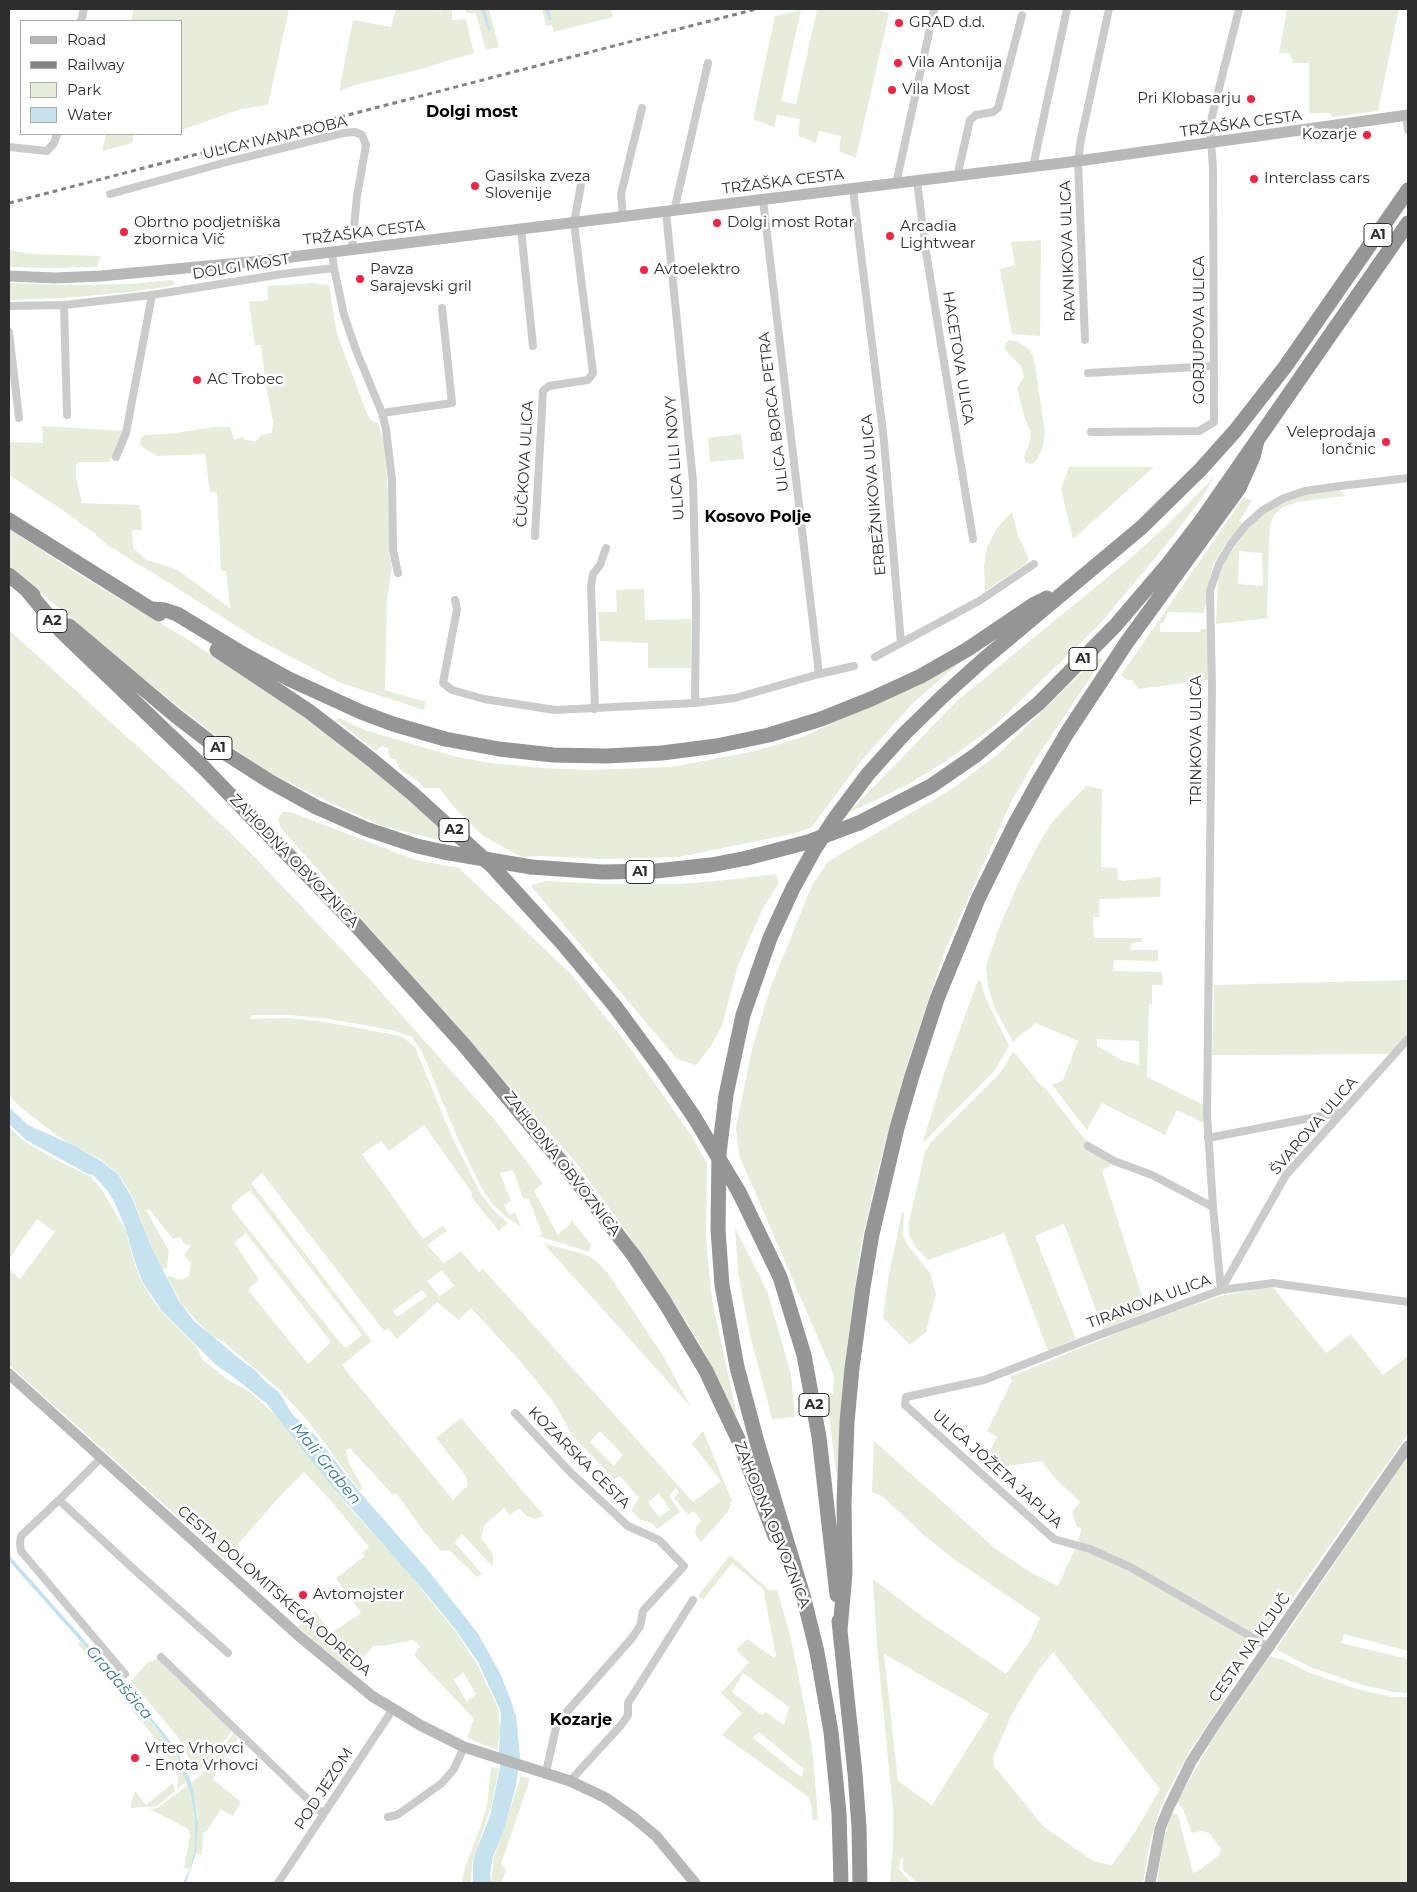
<!DOCTYPE html>
<meta charset="utf-8">
<style>
body{margin:0}
#map{position:relative;width:1417px;height:1892px;overflow:hidden;background:#fff;font-family:Montserrat,sans-serif}
canvas{display:block}
.frame{position:absolute;inset:0;border:10px solid #2e2e2e;pointer-events:none}
.legend{position:absolute;left:20px;top:20px;width:162px;height:115px;box-sizing:border-box;background:#fff;border:1px solid #ababab;margin:0;padding:6px 9px;list-style:none;font-size:15px;color:#2e2e2e}
.legend li{display:flex;align-items:center;gap:10px;height:25px}
.legend b{width:25px;border:1px solid #ababab}
</style>
<div id="map">
<canvas width="1417" height="1892"></canvas>
<div class="frame"></div>
<ul class="legend">
<li><b style="height:6px;background:#b8b8b8"></b>Road</li>
<li><b style="height:6px;background:#838383"></b>Railway</li>
<li><b style="height:14px;background:#e6edda"></b>Park</li>
<li><b style="height:14px;background:#c5e2ee"></b>Water</li>
</ul>
</div>
<script>
const c = document.querySelector('canvas').getContext('2d');
c.lineJoin = 'round';
function fill(path, color) { c.fillStyle = color; c.fill(path, 'evenodd'); }
const shape = rows => new Path2D(rows.map(r => 'M' + r).join(''));
function stroke(path, color, width, dash) { c.strokeStyle = color; c.lineWidth = width; c.lineCap = dash ? 'butt' : 'round'; c.setLineDash(dash || []); c.stroke(path); }
function write(font, color, halo, rows, align = 'center') {
  c.font = font + ' Montserrat,sans-serif'; c.lineWidth = 5; c.setLineDash([]); c.textBaseline = 'middle'; c.strokeStyle = halo; c.fillStyle = color; for (const [text, x, y, turn = 0] of rows) {
    c.save(); c.translate(x, y); c.rotate((+turn || 0) * Math.PI / 180); c.textAlign = isNaN(turn) ? turn : align; if (halo) c.strokeText(text, 0, 0); c.fillText(text, 0, 0); c.restore();
  }
}
const green = shape([
 [134,9,289,9,268,105,241,109,181,130,181,21,131,21],
 [396,9,435,9,441,11,442,9,452,9,452,20,466,19,474,53,421,69,355,85,339,91,353,20,391,27],
 [465,9,489,9,499,47,486,50,476,14,466,12],
 [542,9,611,9,613,17,554,32,552,25,546,26],
 [817,9,873,9,889,13,856,158,839,151,841,136,819,131,816,143,798,136,800,119,777,115,774,127,753,119,775,16,801,10,781,101,796,104],
 [1287,9,1399,9,1378,111,1333,117,1329,113,1309,113,1309,63,1293,63,1290,53,1279,53],
 [106,134,134,134,132,143,102,151],
 [1041,240,1040,336,1012,334,1000,269,1015,265,1011,242],
 [9,250,32,254,101,256,97,267,47,268,9,267],
 [170,280,174,281,174,284,171,286,129,292,65,298,9,300,9,283,62,285,130,284],
 [314,283,329,285,337,334,368,416,373,422,378,423,384,442,388,493,389,549,392,568,387,600,385,690,426,702,424,710,341,683,255,638,171,584,107,545,94,533,61,509,9,475,9,442,43,443,42,426,123,431,119,443,109,462,80,462,76,464,76,477,82,503,139,505,141,512,142,530,132,530,133,548,147,560,176,569,230,608,226,571,221,571,217,493,210,492,205,454,157,456,142,447,140,443,141,438,144,435,168,434,214,427,230,427,234,440,243,437,245,440,255,441,259,439,260,435,272,433,273,421,266,386,261,345,255,345,249,302,268,300,267,286],
 [1010,340,1018,342,1030,350,1034,359,1045,432,1043,447,1037,460,1032,464,1026,463,1024,456,1029,445,1031,432,1025,419,1017,388,1024,377,1021,366,1005,350,1005,343],
 [741,434,744,459,710,462,708,438],
 [1069,467,1154,467,1073,539,1061,489],
 [1215,476,1200,501,1166,545,1099,625,992,728,946,761,907,785,848,813,958,700,1131,558,1168,524],
 [1340,490,1345,496,1297,502,1282,508,1275,514,1270,524,1269,545,1267,615,1269,618,1216,624,1218,580,1224,562,1249,527,1267,511,1286,501,1305,495],
 [1239,551,1262,553,1263,586,1238,584],
 [1244,497,1252,501,1239,521,1243,524,1225,545,1213,565,1210,578,1210,605,1205,605,1204,613,1168,612,1164,622,1160,624,1160,632,1200,632,1202,629,1207,629,1209,680,1138,689,1132,680,1126,680,1121,675],
 [1012,512,1018,535,1028,557,1028,560,1026,564,985,591,984,565,987,547,997,528],
 [9,529,78,574,184,637,320,728,401,792,459,842,457,845,380,825,329,802,266,771,212,733,126,665,9,566],
 [644,589,645,620,691,619,691,668,648,668,648,643,600,641,598,612,617,612,616,590],
 [9,630,181,786,245,847,303,908,365,974,494,1119,543,1183,534,1191,558,1235,571,1223,571,1219,591,1245,589,1252,538,1236,542,1234,529,1199,523,1198,513,1170,500,1173,511,1201,504,1205,509,1215,515,1212,521,1227,506,1217,492,1204,481,1187,457,1137,422,1052,412,1037,392,1030,329,1019,291,1015,252,1015,250,1019,285,1018,319,1021,396,1035,404,1038,415,1047,452,1137,481,1194,493,1210,508,1223,499,1231,471,1197,472,1193,424,1125,389,1151,381,1141,362,1154,423,1239,443,1226,447,1231,427,1245,444,1263,461,1251,479,1272,483,1269,693,1502,721,1481,692,1444,703,1431,732,1501,728,1512,701,1542,695,1534,696,1527,701,1521,694,1511,688,1515,674,1498,679,1492,676,1488,669,1496,680,1512,657,1529,652,1523,639,1519,631,1510,639,1498,620,1476,614,1479,572,1435,554,1403,522,1363,471,1308,459,1320,437,1302,397,1339,388,1328,384,1331,262,1173,251,1183,372,1341,342,1365,348,1373,453,1500,468,1485,465,1475,436,1438,461,1418,544,1516,535,1519,527,1516,520,1509,516,1510,510,1515,504,1508,490,1520,484,1526,481,1538,492,1553,494,1560,492,1566,462,1534,455,1543,482,1574,477,1577,449,1550,441,1551,422,1529,396,1493,393,1495,350,1448,346,1450,348,1462,360,1483,362,1488,360,1491,308,1421,278,1388,221,1340,211,1336,194,1318,181,1303,166,1275,181,1280,189,1276,191,1263,184,1255,191,1245,184,1244,180,1237,173,1239,150,1210,146,1210,169,1251,167,1267,163,1270,151,1246,133,1198,119,1174,101,1160,60,1138,20,1107,9,1095],
 [251,1191,362,1335,347,1347,343,1346,232,1209,232,1205,247,1192],
 [246,1233,331,1342,308,1364,248,1290,259,1279,234,1243],
 [442,1270,454,1286,440,1296,427,1281],
 [422,1290,427,1296,397,1317,393,1311],
 [600,1431,623,1455,614,1466,590,1442],
 [659,1493,670,1510,659,1517,648,1502],
 [1096,658,1103,659,1037,757,1011,802,944,953,909,1058,876,1178,860,1250,846,1355,837,1478,826,1393,833,1394,834,1375,739,1155,736,1128,752,1049,770,989,812,885,829,861,952,789,998,754],
 [957,662,958,664,912,704,861,761,811,828,796,833,679,857,605,859,539,856,521,857,483,836,453,806,439,788,424,788,418,781,399,769,396,760,390,758,388,748,381,746,376,751,336,720,339,718,365,730,402,741,457,757,491,763,543,768,587,770,672,767,755,751,803,737,908,687],
 [1086,786,1102,789,1101,867,1117,868,1118,879,1123,881,1161,877,1160,897,1099,899,1099,917,1093,917,1094,938,1142,938,1142,942,1131,943,1130,950,1158,950,1158,961,1114,960,1113,971,1162,972,1163,985,1152,985,1152,1004,1149,1004,1147,1077,1204,1105,1204,1123,1177,1110,1165,1135,1102,1103,1087,1130,1052,1085,1063,1080,1078,1041,1036,1023,1018,1037,1013,1042,995,1009,988,986,986,967,988,960,997,933,1017,886,1038,845,1053,821],
 [1097,1039,1139,1041,1139,1065,1122,1060,1097,1046],
 [282,812,290,812,416,860,459,868,571,974,628,1045,691,1135,707,1163,706,1239,712,1300,736,1411,735,1415,701,1346,684,1318,626,1231,574,1160,281,828,278,819],
 [776,874,779,883,763,908,738,965,722,1026,711,1046,696,1065,677,1059,531,886,545,881,604,884,681,884,737,879],
 [978,980,981,982,984,994,1009,1046,995,1070,926,1140,923,1141,945,1071],
 [1408,980,1408,1035,1393,1054,1212,1055,1214,985],
 [1013,1052,1015,1053,1041,1086,1046,1089,1082,1136,1110,1159,1110,1166,1102,1171,1143,1299,1145,1313,1103,1329,1064,1224,1035,1236,1076,1339,1048,1351,1004,1233,928,1260,917,1249,909,1235,909,1222,925,1152,931,1142,1001,1072],
 [9,1127,23,1140,51,1157,91,1177,102,1190,126,1231,133,1259,141,1281,159,1309,196,1346,203,1360,230,1381,250,1392,279,1418,347,1505,407,1571,456,1632,477,1664,498,1708,500,1731,497,1750,467,1738,474,1719,414,1655,420,1646,413,1640,388,1645,373,1646,352,1672,298,1627,316,1612,331,1633,361,1613,336,1578,365,1556,362,1553,369,1547,331,1501,304,1472,282,1494,225,1559,9,1365,9,1269,20,1279,55,1232,37,1219,9,1259],
 [463,1672,476,1694,467,1702,454,1680],
 [902,1212,904,1213,903,1236,908,1245,930,1273,936,1294,926,1332,910,1345,883,1318,888,1280],
 [735,1228,767,1291,791,1374,795,1417,772,1419,750,1335,738,1272],
 [543,1243,586,1255,595,1260,607,1272,662,1354,691,1407],
 [1272,1286,1326,1353,1351,1334,1383,1375,1408,1356,1408,1434,1264,1639,1131,1564,1107,1552,1077,1543,1082,1528,1077,1527,1072,1512,1080,1502,1053,1476,1042,1461,992,1468,980,1460,984,1449,990,1451,997,1437,987,1431,1012,1381,1010,1377,1146,1321,1221,1296],
 [874,1441,997,1550,1030,1572,1058,1586,1075,1549,1092,1553,1137,1575,1256,1643,1259,1646,1190,1751,1170,1787,1160,1808,1149,1846,1143,1883,917,1883,903,1870,903,1860,901,1858,899,1869,911,1883,890,1883,893,1844,893,1810,877,1646,873,1579,923,1617,1006,1674,1030,1641,1040,1618,955,1560,925,1536,882,1496,872,1492],
 [1053,1652,1160,1789,1135,1832,1112,1865,1093,1861,1043,1826,994,1766,993,1758,1012,1714,1037,1672],
 [884,1654,989,1714,932,1805,898,1781],
 [1408,1456,1408,1651,1344,1634,1341,1643,1408,1659,1408,1693,1393,1692,1359,1684,1310,1667,1276,1649],
 [730,1555,769,1590,777,1590,790,1634,807,1719,813,1755,818,1820,813,1820,810,1798,722,1735,742,1713,721,1693,749,1662,736,1650,747,1639,774,1658,776,1656,763,1589,732,1563,703,1600,698,1596],
 [743,1673,789,1707,784,1725,766,1712,762,1715,732,1692],
 [759,1732,804,1769,801,1777,753,1738],
 [80,1641,123,1689,170,1745,181,1765,187,1781,177,1789,178,1778,164,1749,78,1644],
 [1270,1656,1284,1660,1310,1673,1357,1689,1392,1697,1408,1697,1408,1883,1157,1883,1163,1842,1172,1813,1178,1815,1193,1873,1201,1869,1219,1855,1221,1849,1209,1833,1201,1831,1192,1833,1182,1807,1177,1802,1215,1735],
 [158,1659,232,1731,197,1774,178,1737,131,1681,148,1662],
 [234,1733,238,1739,227,1753,213,1779,241,1802,233,1816,221,1809,209,1828,203,1834,202,1855,196,1853,198,1817,191,1783,201,1775],
 [491,1767,499,1768,492,1803,472,1863,471,1883,462,1883,464,1871,487,1808],
 [521,1776,530,1779,501,1864,506,1870,501,1883,491,1883,494,1857],
 [173,1783,175,1791,157,1806,130,1808,135,1791,146,1805],
 [188,1785,193,1801,196,1827,195,1847,190,1869,184,1868,190,1836,188,1829,150,1809,158,1808]
]);
const water = shape([
 [9,1107,28,1125,75,1146,101,1161,118,1174,132,1198,151,1246,165,1274,179,1301,194,1321,246,1364,254,1369,267,1383,279,1392,292,1414,315,1435,358,1490,427,1569,477,1632,500,1673,510,1698,516,1716,520,1756,516,1786,504,1829,493,1857,490,1873,491,1883,473,1883,473,1863,475,1854,490,1816,500,1767,499,1750,501,1712,478,1662,455,1629,424,1591,330,1484,266,1403,232,1376,216,1365,161,1310,142,1281,134,1259,126,1230,114,1201,106,1189,93,1175,88,1174,26,1140,9,1124],
 [9,1555,126,1687,168,1738,178,1753,190,1779,194,1794,198,1823,196,1853,186,1883,183,1883,190,1869,195,1847,195,1818,191,1794,176,1754,153,1724,123,1689,9,1561]
]);
const stream = shape([
 [483,9,489,29],
 [547,9,550,19]
]);
const street = shape([
 [81,21,84,9],
 [1406,116,1408,130],
 [9,147,47,151,54,143,57,134],
 [1033,167,1067,9],
 [957,177,970,120,976,115,993,112,998,108,1022,15],
 [917,181,926,252,973,539],
 [896,184,934,10],
 [853,189,884,441,901,643,979,601,1034,564],
 [110,194,227,162,343,133,355,132,362,135,366,145,357,196,352,249],
 [763,200,819,674,854,666],
 [674,211,708,63],
 [666,212,693,481,696,604,695,703],
 [623,217,621,194,642,108],
 [521,229,533,346],
 [332,252,334,268,344,315,356,350,382,413,386,429,392,480,393,550,398,573],
 [64,305,67,415],
 [9,306,64,305,152,295],
 [9,332,19,418],
 [1085,340,1078,161,1081,139,1109,9],
 [1088,373,1214,366],
 [382,413,452,403,442,308],
 [1091,432,1199,431,1214,422,1213,170,1210,124,1239,9],
 [116,457,126,433,152,295,282,274,334,268],
 [535,536,543,391,549,386,588,380,593,373,574,223,582,179],
 [455,600,457,609,443,683,452,690,484,699,555,710,695,703,735,698,819,674],
 [875,657,901,643],
 [595,709,591,587,593,574,600,565,606,548],
 [1208,1138,1342,1112],
 [1088,1146,1114,1161,1152,1175,1213,1207],
 [1222,1288,1286,1175,1408,1039],
 [1221,1290,1213,1207,1207,1114,1212,687,1210,591,1219,564,1231,544,1246,525,1263,510,1284,498,1305,491,1340,486,1408,478],
 [515,1413,571,1473,628,1526,659,1540,684,1566,643,1611,640,1626,632,1638,557,1723,546,1772],
 [101,1458,59,1500,139,1574,228,1653],
 [59,1500,21,1536,20,1544,21,1551,125,1674],
 [1269,1647,1130,1567,1090,1549,1054,1539,905,1405,906,1397,984,1380,1099,1335,1221,1290,1273,1283,1408,1302],
 [161,1657,323,1814],
 [570,1781,622,1724,628,1715,628,1703,693,1600],
 [388,1817,397,1815,410,1806,442,1783,454,1769,464,1747],
 [278,1883,393,1709]
]);
const secondary = shape([
 [9,276,55,278,101,276,250,262,1078,161,1408,115],
 [9,1374,299,1636,372,1696,420,1725,464,1747,570,1781,606,1798,633,1817,656,1836,695,1883],
 [1150,1883,1160,1829,1168,1809,1191,1762,1214,1726,1408,1446]
]);
const highway = shape([
 [9,520,159,614],
 [9,575,33,595],
 [25,588,61,631,204,768,355,924,464,1045,568,1170,634,1256,664,1301,706,1371,739,1441,775,1536],
 [152,609,165,610,177,614,238,651,289,679,361,712,393,724,445,739,499,749,553,755,607,756,662,753,716,746,769,735,821,719,871,699,921,676,968,649,1033,605,1047,598],
 [69,626,176,716,219,749,269,781,316,807,366,829,417,846,444,852],
 [217,650,310,712,372,760,413,794,493,867,563,944,614,1005,662,1070,694,1117],
 [859,823,931,786,976,755,1039,703,1115,626,1168,564,1201,521,1408,223],
 [531,867,602,872,656,871,711,865,747,858],
 [739,1192,780,1277,804,1355,819,1437,837,1595],
 [800,1592,804,1599,817,1652,831,1732,839,1813,841,1883],
 [804,1599,757,1442,737,1367,722,1285,718,1230,719,1154,726,1095,743,1015,770,938,793,888,814,850,835,818,868,774,904,734,943,696,983,660,1142,527,1201,469,1235,431,1285,367,1408,190],
 [839,1621,855,1773,859,1827,860,1883],
 [840,1630,845,1573,844,1503,847,1422,852,1368,863,1287,872,1234,897,1128,912,1076,937,999,978,899,1014,826,1040,779,1067,733,1127,642,1239,488,1253,457,1257,441]
]);
const rail = shape([
 [9,203,756,9]
]);
const highwayBridge = shape([
 [444,852,531,867],
 [747,858,808,842,859,823],
 [694,1117,739,1192]
]);
const markers = [
 [899,23,5,"#f22344"],
 [898,63,5,"#f22344"],
 [892,90,5,"#f22344"],
 [1251,99,5,"#f22344"],
 [1367,135,5,"#f22344"],
 [1254,179,5,"#f22344"],
 [475,186,5,"#f22344"],
 [717,223,5,"#f22344"],
 [124,232,5,"#f22344"],
 [890,236,5,"#f22344"],
 [644,270,5,"#f22344"],
 [360,279,5,"#f22344"],
 [197,380,5,"#f22344"],
 [1386,442,5,"#f22344"],
 [303,1595,5,"#f22344"],
 [135,1758,5,"#f22344"]
];
const shields = [
 [1378,235,28],
 [52,621,30],
 [1083,659,28],
 [218,748,28],
 [454,830,30],
 [640,872,28],
 [814,1405,30]
];
const shieldNames = [
 ["A1",1378,235],
 ["A2",52,621],
 ["A1",1083,659],
 ["A1",218,748],
 ["A2",454,830],
 ["A1",640,872],
 ["A2",814,1405]
];
const poiNames = [
 ["GRAD d.d.",909,23],
 ["Vila Antonija",908,63],
 ["Vila Most",902,90],
 ["Pri Klobasarju",1241,99,"right"],
 ["Kozarje",1357,135,"right"],
 ["Gasilska zveza",485,177],
 ["Slovenije",485,194],
 ["Interclass cars",1264,179],
 ["Obrtno podjetniška",134,223],
 ["zbornica Vič",134,240],
 ["Dolgi most Rotar",727,223],
 ["Arcadia",900,227],
 ["Lightwear",900,244],
 ["Pavza",370,270],
 ["Sarajevski gril",370,287],
 ["Avtoelektro",654,270],
 ["AC Trobec",207,380],
 ["Veleprodaja",1376,433,"right"],
 ["lončnic",1376,450,"right"],
 ["Avtomojster",313,1595],
 ["Vrtec Vrhovci",145,1749],
 ["- Enota Vrhovci",145,1766]
];
const streetNames = [
 ["TRŽAŠKA CESTA",1241,124,-8],
 ["ULICA IVANA ROBA",275,138,-13],
 ["TRŽAŠKA CESTA",783,182,-7],
 ["TRŽAŠKA CESTA",364,233,-7],
 ["RAVNIKOVA ULICA",1068,251,-92],
 ["DOLGI MOST",241,267,-9],
 ["GORJUPOVA ULICA",1200,330,-90],
 ["HACETOVA ULICA",958,358,81],
 ["ULICA BORCA PETRA",774,412,-97],
 ["ULICA LILI NOVY",675,458,-94],
 ["ČUČKOVA ULICA",525,464,-87],
 ["ERBEŽNIKOVA ULICA",874,495,-95],
 ["TRINKOVA ULICA",1197,740,-90],
 ["ZAHODNA OBVOZNICA",294,861,46],
 ["ŠVAROVA ULICA",1314,1126,-49],
 ["ZAHODNA OBVOZNICA",562,1164,52],
 ["TIRANOVA ULICA",1149,1302,-20],
 ["KOZARSKA CESTA",579,1458,45],
 ["ULICA JOŽETA JAPLJA",997,1469,42],
 ["ZAHODNA OBVOZNICA",772,1525,68],
 ["CESTA DOLOMITSKEGA ODREDA",274,1591,41],
 ["CESTA NA KLJUČ",1250,1648,-55],
 ["POD JEZOM",324,1789,-57]
];
const neighbourhoodNames = [
 ["Dolgi most",472,112],
 ["Kosovo Polje",758,517],
 ["Kozarje",581,1720]
];
const waterNames = [
 ["Mali Graben",326,1464,51],
 ["Gradaščica",119,1683,49]
];
fill(green, '#e6edda');
fill(water, '#c5e2ee');
stroke(stream, '#c5e2ee', 3);
stroke(street, '#cbcbcb', 8);
stroke(secondary, '#b8b8b8', 11);
stroke(highway, '#959595', 15);
stroke(rail, '#838383', 3, [5, 4]);
stroke(highwayBridge, '#959595', 15);
for (const [x, y, r, color] of markers) { const dot = new Path2D(); dot.arc(x, y, r, 0, 2 * Math.PI); c.fillStyle = color; c.fill(dot); stroke(dot, '#fff', 2); }
for (const [x, y, w] of shields) { const box = new Path2D(); box.roundRect(x - w / 2, y - 11.5, w, 23, 4); c.fillStyle = '#fff'; c.fill(box); stroke(box, '#2e2e2e', 1); }
write('bold 14px', '#2e2e2e', null, shieldNames);
write('15px', '#2e2e2e', '#fff', poiNames, 'left');
write('15px', '#2e2e2e', '#fff', streetNames);
write('bold 16px', '#000', '#fff', neighbourhoodNames);
write('italic 16px', '#367996', '#fff', waterNames);
</script>
